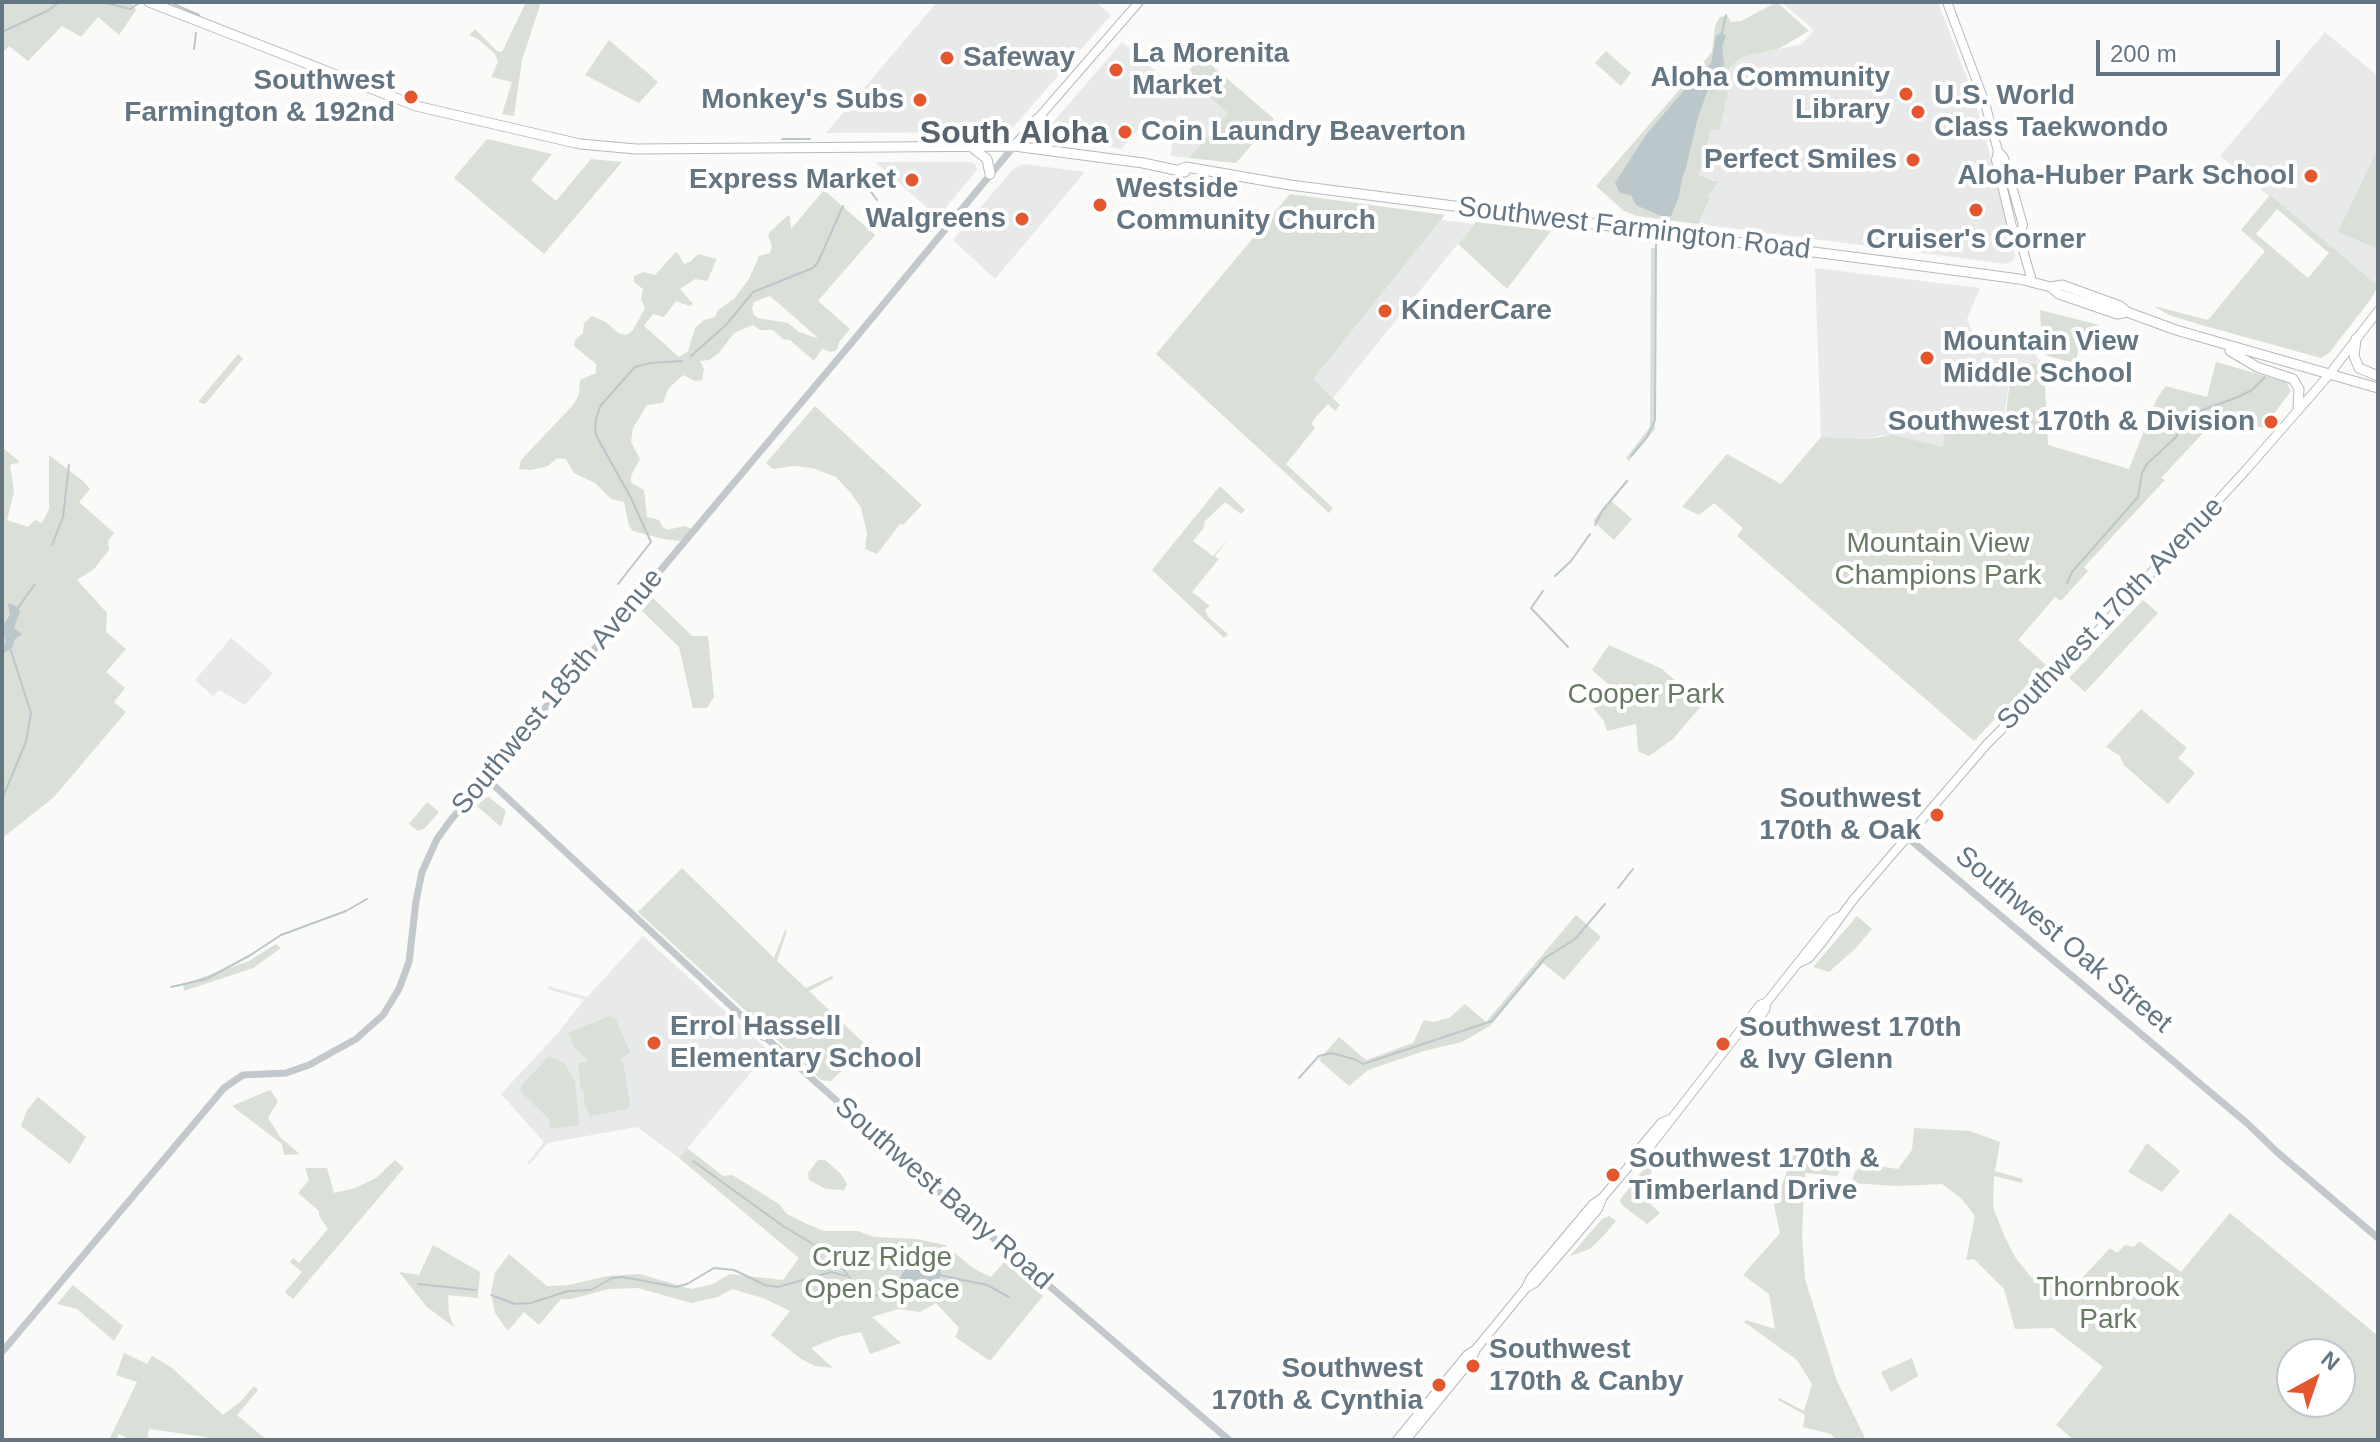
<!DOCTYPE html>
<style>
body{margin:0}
#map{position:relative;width:2380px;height:1442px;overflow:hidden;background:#fafaf8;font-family:Helvetica,sans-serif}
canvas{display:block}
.frame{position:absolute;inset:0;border:4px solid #657683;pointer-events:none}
.north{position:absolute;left:2276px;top:1338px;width:80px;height:80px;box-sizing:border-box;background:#fff;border:2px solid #c1c8cd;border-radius:50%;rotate:40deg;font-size:22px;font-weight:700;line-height:32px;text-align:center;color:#657683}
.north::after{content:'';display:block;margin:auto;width:28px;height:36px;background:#e4572e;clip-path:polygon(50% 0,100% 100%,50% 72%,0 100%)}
.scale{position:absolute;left:2096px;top:40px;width:184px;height:36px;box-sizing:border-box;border:4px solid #657683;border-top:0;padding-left:10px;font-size:24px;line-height:28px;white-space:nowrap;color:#657683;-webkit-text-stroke:6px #fff;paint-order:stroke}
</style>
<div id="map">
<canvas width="2380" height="1442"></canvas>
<div class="frame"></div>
<div class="north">N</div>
<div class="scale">200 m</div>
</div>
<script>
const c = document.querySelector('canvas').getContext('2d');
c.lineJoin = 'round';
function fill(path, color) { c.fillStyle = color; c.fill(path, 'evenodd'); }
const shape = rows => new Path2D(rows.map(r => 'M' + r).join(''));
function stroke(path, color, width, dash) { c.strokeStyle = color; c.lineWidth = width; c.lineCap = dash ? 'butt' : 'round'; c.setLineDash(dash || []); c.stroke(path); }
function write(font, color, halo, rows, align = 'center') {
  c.font = font + ' Helvetica,sans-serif'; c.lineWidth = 8; c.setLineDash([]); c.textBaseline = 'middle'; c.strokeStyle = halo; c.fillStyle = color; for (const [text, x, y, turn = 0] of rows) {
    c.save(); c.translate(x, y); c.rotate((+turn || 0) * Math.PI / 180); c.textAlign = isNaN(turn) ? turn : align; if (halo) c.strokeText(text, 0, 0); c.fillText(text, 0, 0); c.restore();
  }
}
const built = shape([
 [937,2,1096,2,1111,15,1009,132,826,133],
 [1781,2,1938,2,1970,86,1984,132,2014,250,2015,256,2012,261,2007,264,1698,224,1710,200,1708,198,1715,180,1699,175,1711,129,1724,101,1728,98,1726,81,1730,67,1742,57,1802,44,1814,30],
 [2325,32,2378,76,2378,286,2220,156],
 [1122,42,1174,87,1185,75,1229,113,1189,158,1171,156,1172,138,1143,125,1121,149,1048,135,1048,128],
 [875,162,971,162,975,164,977,170,938,217],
 [1024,164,1085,172,995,279,953,240,1013,169],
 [1441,220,1474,224,1333,398,1312,379],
 [1815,268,1980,288,1967,319,1976,340,2032,338,2033,352,2044,365,2012,362,2003,426,1996,429,1971,427,1962,431,1946,431,1943,447,1882,435,1868,439,1821,437],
 [231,638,273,673,245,705,219,690,213,696,195,680],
 [643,936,769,1051,679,1158,637,1127,548,1143,529,1165,527,1163,544,1142,501,1094,556,1035,584,1000,547,989,548,986,587,997]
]);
const green = shape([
 [2,2,129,2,133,5,136,10,119,35,98,17,81,37,62,26,28,61,9,46,2,53],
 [526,2,541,2,522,60,514,116,502,114,512,82,491,77,498,62,495,54,478,39,469,35,475,29,497,51,502,52],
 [1777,2,1809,31,1778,49,1742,57,1730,67,1726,81,1728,98,1724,101,1725,107,1719,129,1711,130,1699,175,1718,182,1708,197,1710,199,1698,224,1637,216,1624,211,1596,186,1712,52,1715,26,1720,17,1727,16,1731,22,1741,21],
 [609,40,658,82,639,103,585,75],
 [1606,51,1631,73,1621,86,1595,63],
 [1201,56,1274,119,1236,163,1189,158,1228,113,1185,75],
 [487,139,552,154,531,180,556,201,591,159,622,162,544,254,454,178],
 [2376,153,2378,154,2378,249,2338,232],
 [824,190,875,235,818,301,850,329,839,342,837,350,831,352,822,349,814,361,790,340,783,339,773,330,760,330,753,325,734,333,719,353,709,360,700,361,704,369,702,380,695,381,683,375,668,389,663,403,647,405,633,428,631,442,640,459,631,476,631,483,644,490,647,517,659,520,662,526,667,530,684,526,692,529,686,538,679,541,663,539,633,531,629,526,624,502,611,499,595,483,574,473,566,459,557,458,548,466,531,470,519,469,521,460,574,404,579,394,580,380,596,373,596,364,574,346,575,340,583,333,584,323,592,316,606,322,618,333,627,335,633,330,645,308,641,299,643,289,634,282,634,276,644,272,655,275,675,253,678,253,684,264,690,262,698,254,717,259,707,281,695,279,680,289,693,304,689,306,676,301,664,317,653,314,644,326,679,357,688,351,695,328,704,320,715,317,718,310,734,299,749,279,759,256,770,253,772,246,768,235,770,232,787,216,790,216,791,229],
 [770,296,817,337,817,338,799,332,788,323,758,318,754,315,752,309,754,302],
 [1290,194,1445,215,1313,379,1340,405,1335,411,1328,404,1315,418,1311,424,1315,428,1286,464,1333,508,1329,513,1156,354],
 [2270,195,2378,286,2371,299,2329,353,2321,358,2198,324,2169,315,2154,306,2208,320,2265,251,2241,230],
 [2277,209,2329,253,2308,278,2256,234],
 [1476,222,1551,231,1507,289,1458,244],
 [1651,248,1655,248,1655,429,1629,461,1626,458,1650,427],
 [2040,310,2099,325,2096,336,2084,333,2075,363,2048,356,2042,351],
 [238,354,243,359,205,404,198,402],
 [2012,362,2044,365,2048,445,2129,469,2157,398,2166,386,2207,397,2216,362,2286,382,2291,391,2263,428,2219,416,2161,478,2165,480,2084,567,2088,571,2061,601,2055,597,2018,640,2046,665,1974,741,1737,536,1743,528,1714,503,1699,515,1682,507,1727,454,1781,484,1821,437,1868,439,1893,435,1943,447,1945,431,1962,431,1971,427,2000,428,2005,424],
 [815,406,922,505,903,525,900,524,877,554,865,549,867,533,861,508,851,493,836,477,812,468,794,466,773,469,766,463],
 [2,447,20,462,10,465,14,492,7,520,28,527,35,520,42,523,49,509,49,455,83,481,90,489,79,502,114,533,108,541,109,550,94,569,77,580,107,613,106,632,126,649,106,672,125,688,114,702,126,712,54,797,5,836,2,842],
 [1220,486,1245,510,1241,514,1225,502,1205,521,1203,529,1193,541,1213,556,1229,538,1215,556,1219,559,1192,592,1210,606,1205,610,1209,618,1228,634,1224,638,1152,570],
 [1610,500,1632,519,1614,540,1593,521],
 [653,598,692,636,708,636,714,697,707,708,693,708,679,647,642,611],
 [2143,600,2158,613,2085,692,2069,678],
 [1609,645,1662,669,1703,704,1673,739,1649,756,1638,751,1636,724,1607,731,1604,721,1594,709,1611,687,1592,670],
 [2141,709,2187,748,2178,758,2195,773,2168,804,2124,765,2120,756,2106,747],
 [489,797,506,811,501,827,477,806,485,798],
 [427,802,439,812,425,828,418,831,409,824],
 [682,868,774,958,785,930,787,931,777,961,806,988,832,976,834,978,809,991,867,1046,831,1081,821,1080,638,912],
 [1576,915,1601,937,1564,980,1543,963,1490,1026,1462,1042,1424,1051,1368,1070,1349,1086,1319,1060,1339,1037,1366,1060,1413,1043,1424,1020,1434,1022,1449,1018,1465,1004,1486,1022],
 [1857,916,1872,929,1855,949,1829,972,1813,967],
 [276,944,281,948,253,968,184,991,183,984,249,961],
 [610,1016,615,1018,630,1052,620,1061,623,1062,630,1105,627,1109,590,1116,584,1103,584,1091,581,1091,578,1063,589,1061,574,1047,568,1033],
 [549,1056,564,1063,575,1081,579,1125,551,1129,549,1119,521,1092,521,1086],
 [270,1090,278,1101,268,1118,281,1138,300,1154,284,1155,282,1144,232,1106],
 [38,1097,86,1137,70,1164,21,1126,27,1110],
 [1914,1128,1970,1131,2000,1142,1995,1171,2023,1179,2022,1183,1994,1176,1993,1207,2004,1235,2015,1257,2031,1277,2068,1293,2110,1248,2117,1253,2125,1245,2134,1247,2139,1241,2181,1272,2230,1213,2378,1336,2378,1440,2074,1440,2056,1425,2103,1367,2053,1328,2015,1329,2004,1289,1974,1259,1966,1260,1975,1216,1961,1198,1942,1184,1897,1186,1851,1183,1855,1172,1863,1164,1898,1169,1912,1150],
 [2340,1354,2340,1402,2292,1402,2292,1354],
 [2147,1143,2180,1171,2162,1192,2128,1172],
 [687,1148,723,1176,732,1175,739,1179,779,1204,787,1214,807,1224,824,1231,858,1231,874,1237,917,1239,945,1245,973,1268,991,1277,1004,1262,1043,1296,990,1361,955,1337,959,1328,936,1303,920,1312,898,1309,872,1317,901,1343,870,1354,861,1332,838,1337,811,1348,833,1368,815,1366,801,1359,771,1335,790,1311,763,1298,732,1289,718,1297,691,1303,638,1288,609,1289,571,1299,561,1299,539,1325,524,1312,508,1331,495,1313,491,1292,495,1273,509,1254,547,1286,569,1285,607,1276,640,1274,691,1289,713,1284,730,1274,783,1280,799,1258,679,1158],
 [1794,1153,1845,1161,1837,1176,1805,1173,1802,1234,1805,1279,1837,1381,1866,1440,1836,1440,1831,1434,1803,1427,1805,1415,1778,1400,1779,1398,1804,1411,1812,1384,1797,1360,1744,1322,1746,1320,1775,1329,1769,1294,1743,1275,1780,1233,1774,1205],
 [395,1160,404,1168,293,1299,285,1292,302,1272,290,1262,293,1258,299,1263,328,1229,319,1216,319,1211,298,1193,309,1180,305,1168,327,1168,334,1193,355,1188,376,1178],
 [818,1160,825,1160,841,1174,847,1184,844,1190,826,1189,809,1180,808,1173],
 [1650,1161,1655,1164,1640,1195,1660,1213,1647,1224,1622,1205,1620,1200],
 [1609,1216,1616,1221,1604,1235,1590,1249,1570,1256,1602,1219],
 [433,1245,480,1272,478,1298,448,1295,449,1314,454,1327,427,1307,399,1272,419,1275],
 [73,1285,123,1326,114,1341,77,1309,57,1304],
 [124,1353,147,1364,152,1356,171,1367,223,1415,240,1402,254,1386,258,1390,237,1415,267,1440,207,1440,206,1437,149,1429,147,1440,131,1440,119,1434,116,1440,109,1440,137,1382,116,1375],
 [1912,1358,1918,1376,1891,1392,1881,1372]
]);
const water = shape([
 [1722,32,1726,36,1722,46,1724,65,1715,70,1698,117,1686,168,1682,178,1679,196,1671,216,1661,216,1636,205,1631,195,1620,193,1615,183,1646,135,1696,76,1711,63,1716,36],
 [8,603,16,606,20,611,14,628,22,634,14,640,13,647,2,654,2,646,6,643,2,627,10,615],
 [911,1248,937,1254,941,1274,939,1282,933,1287,911,1296,901,1295,896,1292,895,1287,905,1269,903,1253]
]);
const stream = shape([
 [102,2,130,9,139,3],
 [169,2,199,15],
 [2,32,49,10,59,2],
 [1722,32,1726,15],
 [194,49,196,33],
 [782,139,810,139],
 [871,192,877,200],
 [691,356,727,324,753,292,813,268,818,262,843,206],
 [1631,456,1647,437,1655,420,1656,244],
 [1595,525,1602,511,1627,481],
 [52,545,63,517,69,465],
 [1555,576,1571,561,1590,534],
 [2067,583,2072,572,2138,497,2142,473,2147,464,2176,437,2189,415,2238,397,2252,390,2265,377],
 [618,584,651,542,630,496,598,439,595,431,596,418,601,405,635,367,650,363,682,361],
 [1543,591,1531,608,1568,647],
 [18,608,35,584],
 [2,799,26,742,31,713,10,648],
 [1618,888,1633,869],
 [171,987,206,979,249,956,281,935,346,911,367,899],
 [1299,1078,1319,1056,1331,1053,1354,1059,1363,1064,1492,1021,1545,958,1575,939,1605,904],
 [693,1161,783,1226,826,1252,840,1265,859,1290,879,1296,897,1292],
 [939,1275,987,1285,1009,1297],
 [418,1284,476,1290],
 [491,1295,515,1304,531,1303,568,1291,591,1290,612,1278,623,1277,676,1287,687,1284,714,1268,734,1270,765,1285,778,1287,831,1272,846,1276]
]);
const tertiary = shape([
 [486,778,758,1031],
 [1907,837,2248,1124,2277,1152,2378,1238],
 [764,1036,928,1182,1229,1440],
 [2,1352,224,1088,243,1075,286,1073,309,1065,356,1039,383,1015,399,989,409,962,416,901,422,872,437,839,450,821,853,341,1014,146]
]);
const secondary = shape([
 [1947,2,1985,103,1998,151,1996,160,2012,227,2019,236,2032,281],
 [1014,146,1139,2],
 [1998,151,2004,158,2023,225,2019,236],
 [1799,963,1809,958,1823,941,1853,900,1987,744,2073,658,2246,470,2328,376,2378,311],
 [758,1031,764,1036],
 [1740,1034,1749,1030,1765,1010,1767,1002],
 [1636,1159,1640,1148,1661,1123,1670,1119],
 [1526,1288,1535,1283,1571,1241,1598,1209,1602,1199],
 [1397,1440,1467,1355,1476,1349],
 [1406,1440,1472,1359,1476,1349,1526,1288,1530,1279,1593,1204,1602,1198,1635,1159,1645,1153,1760,1005,1767,1002,1832,920,1841,916]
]);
const primary = shape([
 [149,2,416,106,580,144,636,149,1014,146,1143,163,1185,172],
 [1037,119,1037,132,1047,149],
 [969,145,987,159,990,174],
 [1181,169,1186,167,1290,185,1907,264,2019,279,2051,287,2062,285,2120,306,2127,312,2176,330,2378,388],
 [2051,287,2059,294,2117,314,2127,312],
 [2356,339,2354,356,2359,368,2378,376],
 [2230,351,2257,367,2293,379,2299,389,2298,410]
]);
const markers = [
 [947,58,8,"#e4572e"],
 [1116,70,8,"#e4572e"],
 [1906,94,8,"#e4572e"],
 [411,97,8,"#e4572e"],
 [920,100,8,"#e4572e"],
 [1918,112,8,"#e4572e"],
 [1125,132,8,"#e4572e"],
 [1913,160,8,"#e4572e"],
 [2311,176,8,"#e4572e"],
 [912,180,8,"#e4572e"],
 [1100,205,8,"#e4572e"],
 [1976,210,8,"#e4572e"],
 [1022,219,8,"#e4572e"],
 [1385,311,8,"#e4572e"],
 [1927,358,8,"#e4572e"],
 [2271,422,8,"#e4572e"],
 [1937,815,8,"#e4572e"],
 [654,1043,8,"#e4572e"],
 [1723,1044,8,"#e4572e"],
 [1613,1175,8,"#e4572e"],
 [1473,1366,8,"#e4572e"],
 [1439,1385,8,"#e4572e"]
];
const poiNames = [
 ["La Morenita",1132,54],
 ["Market",1132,86],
 ["Safeway",963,58],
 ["Aloha Community",1890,78,"right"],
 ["Library",1890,110,"right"],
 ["Southwest",395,81,"right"],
 ["Farmington & 192nd",395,113,"right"],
 ["U.S. World",1934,96],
 ["Class Taekwondo",1934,128],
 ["Monkey's Subs",904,100,"right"],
 ["Coin Laundry Beaverton",1141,132],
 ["Perfect Smiles",1897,160,"right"],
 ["Aloha-Huber Park School",2295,176,"right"],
 ["Express Market",896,180,"right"],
 ["Westside",1116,189],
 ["Community Church",1116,221],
 ["Walgreens",1006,219,"right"],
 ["Cruiser's Corner",1976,240,"center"],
 ["KinderCare",1401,311],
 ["Mountain View",1943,342],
 ["Middle School",1943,374],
 ["Southwest 170th & Division",2255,422,"right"],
 ["Southwest",1921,799,"right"],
 ["170th & Oak",1921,831,"right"],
 ["Errol Hassell",670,1027],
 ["Elementary School",670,1059],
 ["Southwest 170th",1739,1028],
 ["& Ivy Glenn",1739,1060],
 ["Southwest 170th &",1629,1159],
 ["Timberland Drive",1629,1191],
 ["Southwest",1489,1350],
 ["170th & Canby",1489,1382],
 ["Southwest",1423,1369,"right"],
 ["170th & Cynthia",1423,1401,"right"]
];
const streetNames = [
 ["Southwest Farmington Road",1634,229,7],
 ["Southwest 170th Avenue",2111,614,-46],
 ["Southwest 185th Avenue",558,692,-50],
 ["Southwest Oak Street",2063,940,40],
 ["Southwest Bany Road",943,1194,41]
];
const parkNames = [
 ["Mountain View",1938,544],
 ["Champions Park",1938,576],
 ["Cooper Park",1646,695],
 ["Cruz Ridge",882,1258],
 ["Open Space",882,1290],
 ["Thornbrook",2108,1288],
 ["Park",2108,1320]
];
const quarterNames = [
 ["South Aloha",1014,134]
];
fill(built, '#e8e9e9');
fill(green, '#dadfd7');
fill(water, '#bbc7cb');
stroke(stream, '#bbc7cb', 2);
stroke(secondary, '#b3babf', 10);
stroke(primary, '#b5babe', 11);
stroke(tertiary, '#c3c8cc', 7);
stroke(secondary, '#fff', 8);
stroke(primary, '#fff', 9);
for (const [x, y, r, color] of markers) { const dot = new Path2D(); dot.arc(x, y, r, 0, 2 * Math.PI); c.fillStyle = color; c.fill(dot); stroke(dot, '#fff', 3); }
write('bold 28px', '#657683', '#fff', poiNames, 'left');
write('28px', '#657683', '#fff', streetNames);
write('28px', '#687a64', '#fff', parkNames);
write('bold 32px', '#57646e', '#fff', quarterNames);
</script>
